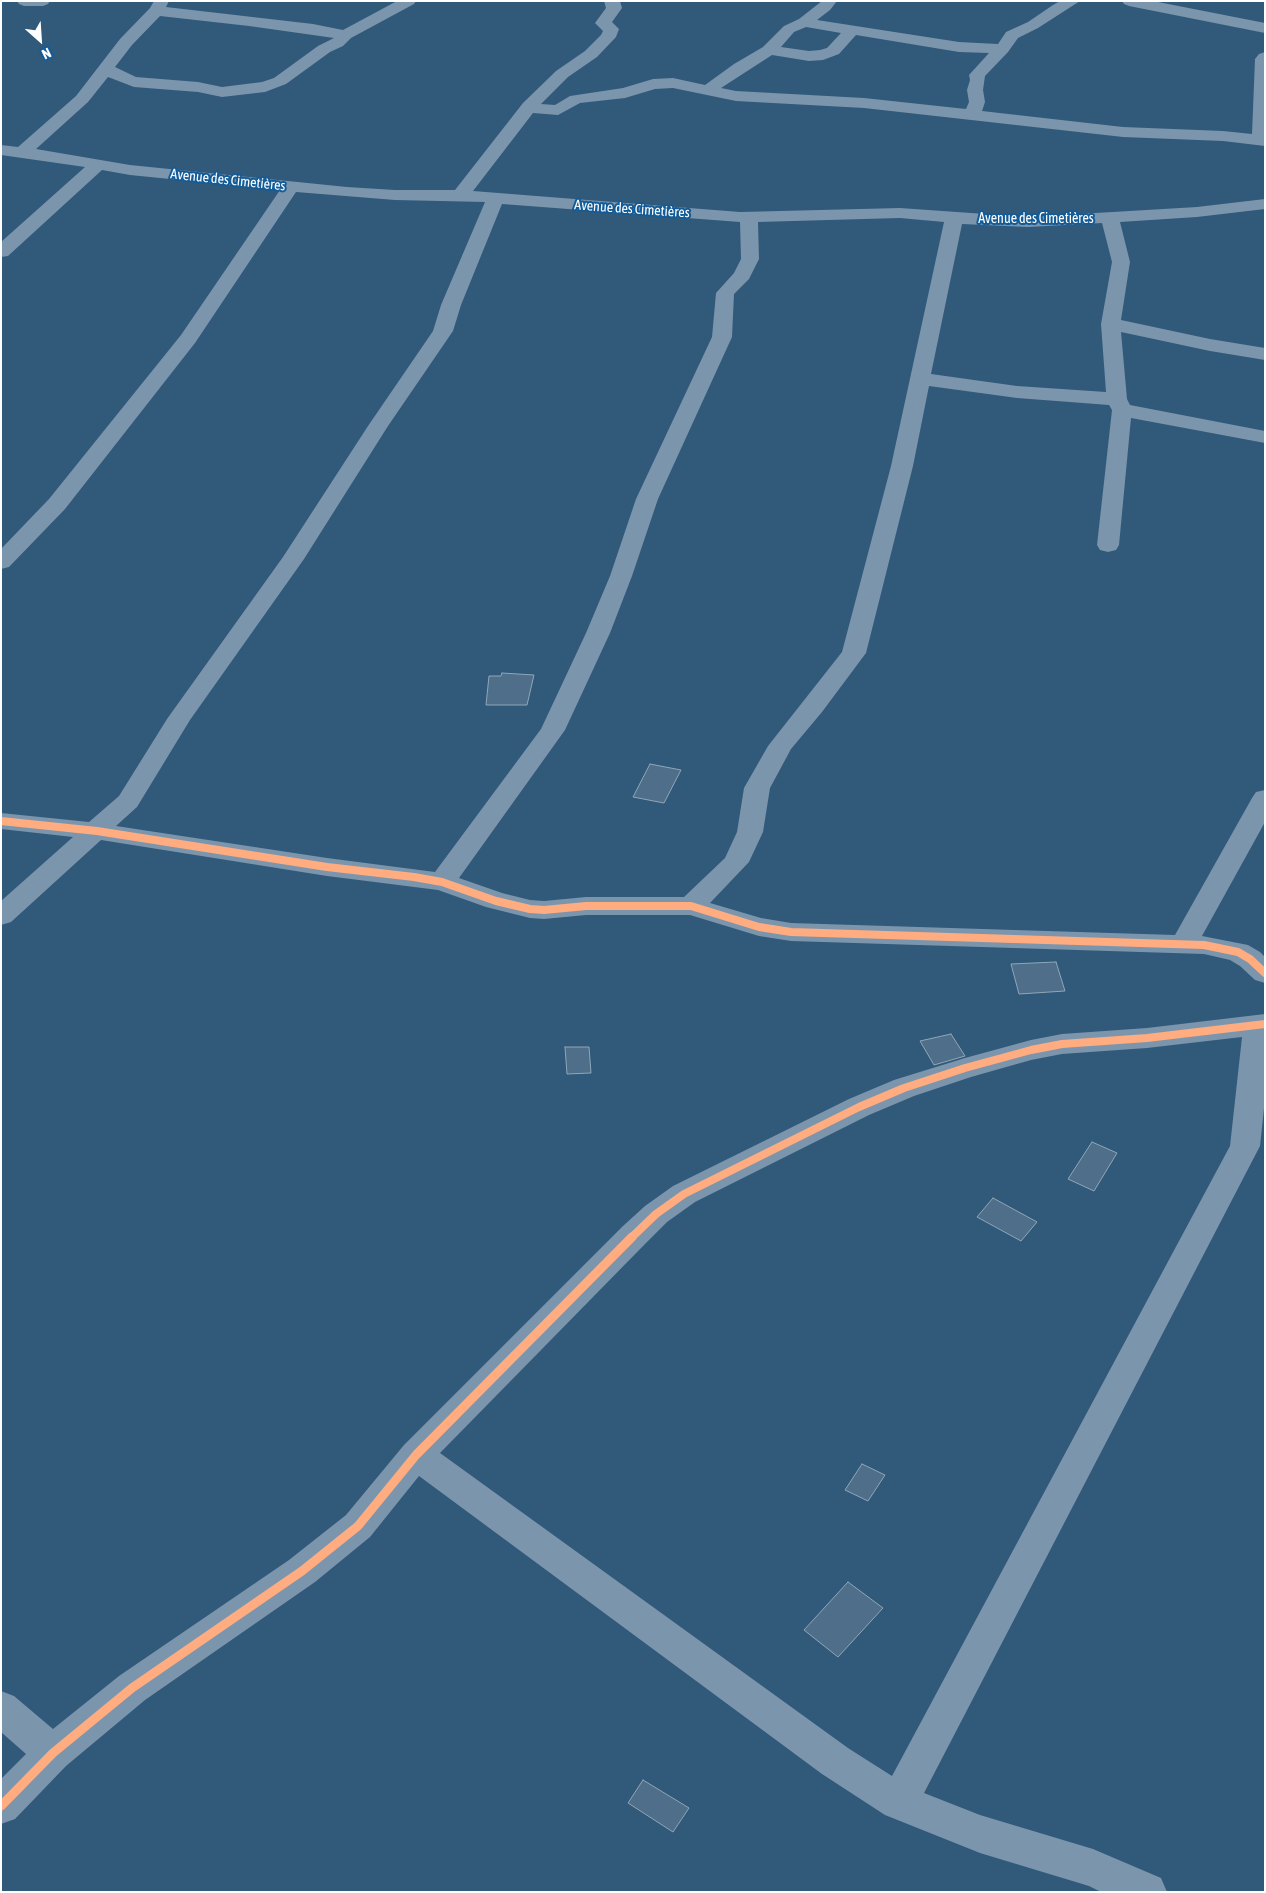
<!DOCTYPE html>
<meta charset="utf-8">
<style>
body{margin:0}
#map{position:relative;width:1266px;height:1893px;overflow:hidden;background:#31597a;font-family:"Asap Condensed",sans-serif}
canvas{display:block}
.frame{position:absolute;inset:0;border:2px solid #fff;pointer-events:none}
.north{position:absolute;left:15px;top:15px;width:50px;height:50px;-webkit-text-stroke:4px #135c98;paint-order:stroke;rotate:154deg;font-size:14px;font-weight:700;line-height:20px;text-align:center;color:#fff}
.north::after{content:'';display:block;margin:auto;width:18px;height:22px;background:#fff;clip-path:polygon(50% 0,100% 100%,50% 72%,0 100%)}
</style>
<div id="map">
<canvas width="1266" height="1893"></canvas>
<div class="frame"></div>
<div class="north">N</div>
</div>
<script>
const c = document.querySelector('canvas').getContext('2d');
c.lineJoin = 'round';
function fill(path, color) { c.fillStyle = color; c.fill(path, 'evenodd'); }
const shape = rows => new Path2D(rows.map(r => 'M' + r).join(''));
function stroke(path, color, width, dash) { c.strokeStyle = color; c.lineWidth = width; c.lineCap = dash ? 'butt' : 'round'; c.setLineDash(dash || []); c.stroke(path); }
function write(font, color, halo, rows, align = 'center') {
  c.font = font + ' "Asap Condensed",sans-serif'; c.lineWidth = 4; c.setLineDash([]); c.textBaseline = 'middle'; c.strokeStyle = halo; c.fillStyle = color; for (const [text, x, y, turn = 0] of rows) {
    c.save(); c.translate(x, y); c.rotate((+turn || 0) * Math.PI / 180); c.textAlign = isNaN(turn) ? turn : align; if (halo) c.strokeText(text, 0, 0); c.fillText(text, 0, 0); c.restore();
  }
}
const building = shape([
 [502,673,534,675,527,705,486,705,489,676,501,676,502,673],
 [650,764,681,770,664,803,633,797,650,764],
 [1056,962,1065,991,1019,994,1011,964,1056,962],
 [951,1034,965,1056,934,1065,920,1041,951,1034],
 [565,1047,589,1047,591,1073,567,1074,565,1047],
 [1092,1142,1117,1153,1094,1191,1068,1179,1092,1142],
 [993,1198,1037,1222,1021,1241,977,1217,993,1198],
 [862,1464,885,1475,868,1501,845,1490,862,1464],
 [848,1582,883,1608,838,1657,804,1630,848,1582],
 [643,1780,689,1808,673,1832,628,1803,643,1780]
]);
const minor = shape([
 [17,1,50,1,48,4,43,6,24,6,19,4,17,1],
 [154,1,169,1,166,7,313,24,343,30,397,1,416,1,414,4,351,38,343,46,330,52,286,84,265,92,222,97,198,92,134,87,108,77,88,102,36,149,130,165,347,187,395,190,455,190,523,103,556,71,585,51,601,35,603,31,595,23,606,8,604,1,620,1,622,8,612,22,619,29,616,37,597,57,568,77,541,104,555,105,570,96,623,88,653,79,673,78,705,85,734,64,763,47,784,26,799,19,822,1,837,1,830,10,817,20,959,42,998,44,1006,32,1028,22,1053,5,1060,1,1080,1,1038,28,1018,38,1008,52,985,76,983,90,985,102,982,111,1123,127,1223,131,1252,134,1255,59,1259,54,1265,52,1265,146,1223,141,1123,137,864,108,736,101,673,88,655,89,625,98,580,103,558,115,533,113,473,191,740,212,900,208,1028,217,1197,207,1265,199,1265,209,1197,217,1120,222,1130,262,1121,320,1210,339,1265,348,1265,360,1210,351,1121,332,1127,399,1130,405,1265,431,1265,443,1131,418,1119,545,1116,550,1108,552,1100,550,1097,545,1112,410,1109,405,1017,398,929,386,913,466,866,653,822,712,791,749,770,788,763,832,749,862,710,903,761,918,791,923,1175,935,1252,798,1256,792,1265,790,1265,822,1202,936,1248,945,1260,952,1265,957,1265,983,1255,980,1240,966,1230,960,1204,954,791,941,759,936,690,915,586,915,544,919,530,918,486,907,438,890,327,876,101,840,11,922,1,925,1,901,73,837,1,829,1,813,89,822,119,796,167,719,283,557,368,426,433,331,441,305,485,202,395,200,296,192,195,343,65,509,9,567,1,569,1,549,49,499,181,335,280,190,130,175,102,170,8,256,1,257,1,242,85,167,1,155,1,145,18,147,76,96,120,39,150,8,154,1],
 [160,16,249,26,334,38,318,46,274,78,262,82,222,87,198,82,136,77,115,67,132,45,160,16],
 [806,27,841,33,827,48,820,50,809,51,781,47,794,32,806,27],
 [856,35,959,52,989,53,969,75,970,80,967,90,969,102,966,109,864,98,736,91,721,88,772,55,809,61,823,60,839,54,856,35],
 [502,204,740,222,741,259,734,273,716,293,712,337,636,499,610,576,586,633,541,729,435,872,327,858,116,826,137,807,190,720,304,559,388,426,453,331,461,305,502,204],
 [900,218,944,222,891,466,842,652,768,746,744,788,737,832,725,858,684,897,586,897,544,901,530,900,502,893,459,878,565,730,610,633,632,576,658,499,732,337,734,294,749,279,759,259,758,222,900,218],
 [1102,223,1112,262,1101,324,1106,392,1017,386,931,374,962,224,1028,227,1102,223],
 [1122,1,1153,1,1265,23,1265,33,1129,6,1124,4,1122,1],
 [1265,1014,1265,1099,1260,1146,924,1793,980,1815,1093,1849,1161,1878,1167,1892,1101,1892,1089,1886,980,1853,885,1815,822,1774,419,1476,370,1537,315,1582,145,1700,66,1766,15,1819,1,1824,1,1779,26,1754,1,1732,1,1691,14,1696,53,1729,119,1676,289,1560,346,1515,404,1445,623,1226,645,1206,673,1186,849,1099,894,1080,965,1058,1031,1040,1062,1034,1147,1028,1265,1014],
 [1242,1037,1230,1146,892,1776,848,1748,440,1453,645,1244,667,1222,695,1202,869,1115,914,1096,971,1077,1031,1060,1062,1054,1147,1048,1242,1037]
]);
const cyclewayFar1 = shape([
 [1,821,97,831,327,867,414,877,442,882,496,901,530,909,544,910,586,906,691,906,759,927,791,932,1204,945,1238,952,1250,959,1265,973],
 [631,1238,656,1214,684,1194,859,1107,904,1088,965,1068,1031,1050,1062,1044,1147,1038,1265,1024]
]);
const cycleway = shape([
 [1,1806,53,1753,132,1688,302,1571,358,1526,416,1455,632,1237]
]);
const farStreetnames = [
 ["Avenue des Cimetières",228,180,6],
 ["Avenue des Cimetières",632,209,4],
 ["Avenue des Cimetières",1036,219]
];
fill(building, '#4f6e89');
stroke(building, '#8fa7b9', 1);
fill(minor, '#7b95ad');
stroke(cyclewayFar1, '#ffac80', 8);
stroke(cycleway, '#ffac80', 9);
write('14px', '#fff', '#135c98', farStreetnames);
</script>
